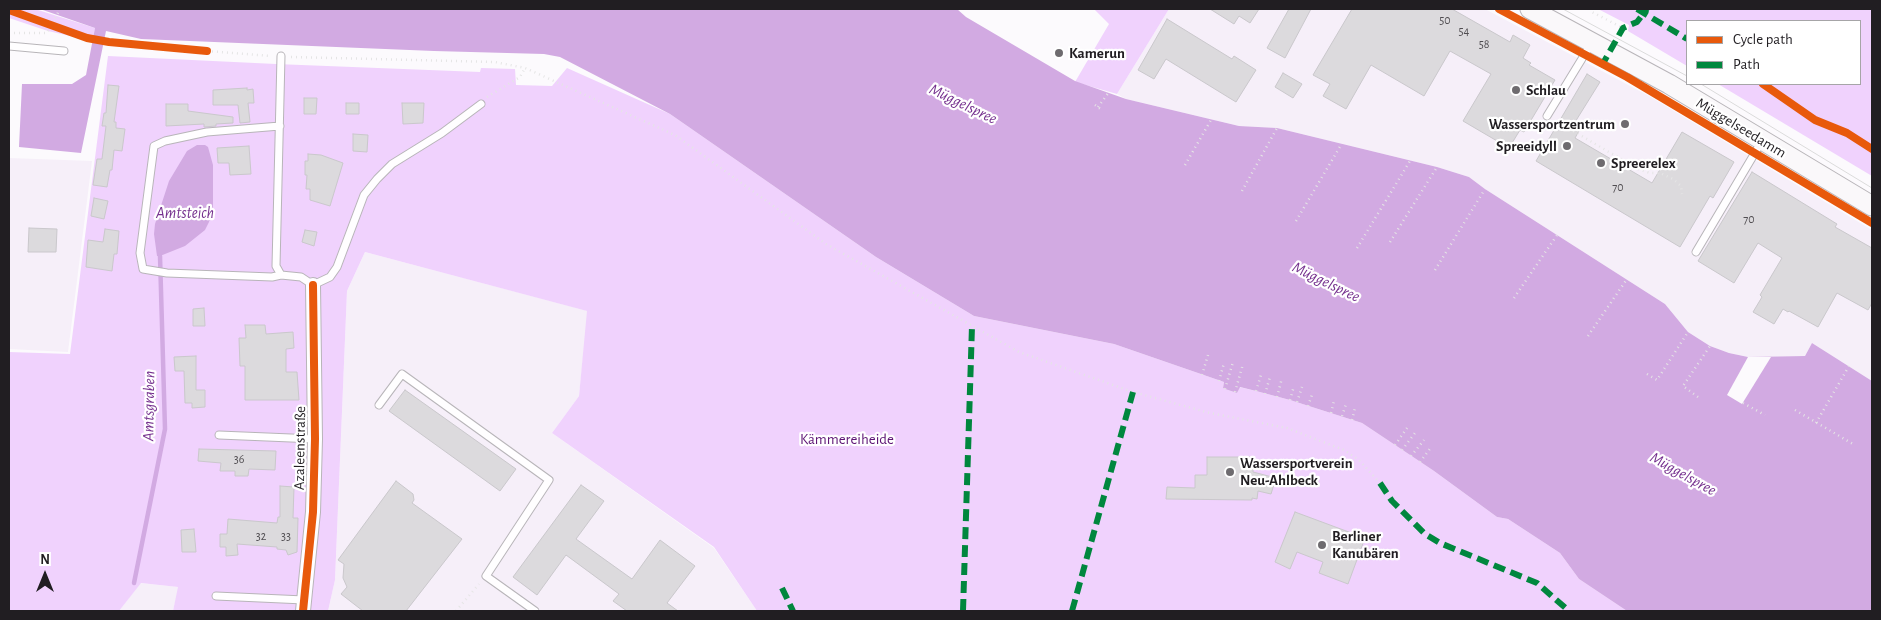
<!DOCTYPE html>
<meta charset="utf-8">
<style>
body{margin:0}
#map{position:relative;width:1881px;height:620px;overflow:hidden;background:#fcfafd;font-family:"Alegreya Sans",sans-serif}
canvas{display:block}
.frame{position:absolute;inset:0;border:10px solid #211e22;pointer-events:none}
.legend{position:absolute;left:1686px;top:20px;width:175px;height:65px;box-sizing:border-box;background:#fff;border:1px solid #a6a5a7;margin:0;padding:6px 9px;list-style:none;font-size:15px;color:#211e22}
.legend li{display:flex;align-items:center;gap:10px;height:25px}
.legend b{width:25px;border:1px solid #a6a5a7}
.north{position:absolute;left:20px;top:550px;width:50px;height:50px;-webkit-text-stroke:4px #fff;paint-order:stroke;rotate:0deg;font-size:14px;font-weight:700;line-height:20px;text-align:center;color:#211e22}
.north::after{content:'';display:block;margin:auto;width:18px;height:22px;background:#211e22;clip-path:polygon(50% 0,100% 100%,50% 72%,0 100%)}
</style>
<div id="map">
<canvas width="1881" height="620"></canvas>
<div class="frame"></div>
<ul class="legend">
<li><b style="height:6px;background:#e8590c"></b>Cycle path</li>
<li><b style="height:6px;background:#00873e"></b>Path</li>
</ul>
<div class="north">N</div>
</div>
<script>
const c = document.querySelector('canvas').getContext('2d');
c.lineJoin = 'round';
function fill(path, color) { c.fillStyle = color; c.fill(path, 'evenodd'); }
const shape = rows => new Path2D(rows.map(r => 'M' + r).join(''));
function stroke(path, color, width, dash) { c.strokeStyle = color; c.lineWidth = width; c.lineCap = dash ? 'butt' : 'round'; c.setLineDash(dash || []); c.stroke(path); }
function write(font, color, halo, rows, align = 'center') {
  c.font = font + ' "Alegreya Sans",sans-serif'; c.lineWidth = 4.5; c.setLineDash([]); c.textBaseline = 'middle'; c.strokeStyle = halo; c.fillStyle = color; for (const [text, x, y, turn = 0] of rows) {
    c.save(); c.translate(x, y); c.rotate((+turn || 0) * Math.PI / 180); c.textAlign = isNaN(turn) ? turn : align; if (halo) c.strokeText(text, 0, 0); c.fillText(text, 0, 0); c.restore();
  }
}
const built = shape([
 [1169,9,1485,9,1649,96,1872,230,1872,381,1812,343,1805,356,1748,357,1729,353,1710,346,1688,332,1665,304,1485,189,1469,177,1437,167,1277,128,1239,126,1126,99,1117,94],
 [9,158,92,161,68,352,9,349],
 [365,252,588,311,579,396,552,433,714,548,757,611,328,611,335,580,347,291],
 [140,583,179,587,173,611,119,611]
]);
const green = shape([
 [9,9,35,9,95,28,93,41,48,31,9,18],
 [1094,9,1169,9,1117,94,1075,82,1109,24],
 [1598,9,1872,9,1872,176,1718,84,1860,84,1860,21,1687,21,1687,66,1628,31,1629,25],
 [108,56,276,64,480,72,481,68,515,69,516,85,552,86,567,68,670,114,876,257,974,316,1114,344,1224,382,1223,388,1225,389,1237,393,1239,387,1256,391,1290,400,1362,423,1434,471,1497,517,1508,519,1560,553,1579,579,1627,611,757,611,714,547,552,433,579,396,587,311,365,252,347,291,335,580,328,611,173,611,178,587,141,583,119,611,9,611,9,352,70,354]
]);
const water = shape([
 [40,9,957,9,966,17,1075,81,1126,99,1239,126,1277,128,1437,167,1469,177,1485,189,1665,304,1688,332,1710,346,1729,353,1748,357,1805,356,1812,343,1872,381,1872,611,1627,611,1579,579,1560,553,1508,519,1497,517,1434,471,1362,423,1290,400,1256,391,1240,387,1237,393,1225,389,1223,388,1224,382,1114,344,974,316,876,257,670,114,560,57,544,54,434,51,141,39,106,31,81,153,19,147,22,84,72,84,86,75,95,28],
 [197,145,205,145,208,147,213,165,213,207,209,222,205,230,185,246,160,256,157,256,154,234,155,224,169,181,187,151]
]);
const pier = shape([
 [1748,357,1771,357,1742,404,1727,395]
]);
const stream = shape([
 [134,583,165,429,160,256]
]);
const building = shape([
 [1210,9,1259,9,1250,23,1239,16,1234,24,1210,9],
 [1289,9,1311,9,1285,58,1267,48,1289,9],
 [1352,9,1452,9,1510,42,1513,35,1530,45,1523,58,1531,63,1529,65,1555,80,1524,132,1520,130,1509,148,1463,121,1491,74,1450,51,1424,96,1371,65,1346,109,1323,96,1330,84,1313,75,1352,9],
 [1167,19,1232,59,1234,56,1256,70,1236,102,1166,59,1154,79,1138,70,1167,19],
 [1283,73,1302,84,1293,98,1275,87,1283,73],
 [1587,74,1600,82,1572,127,1579,131,1575,138,1652,183,1682,132,1734,162,1713,198,1710,196,1680,247,1536,161,1587,74],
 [108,85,119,86,114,122,116,122,116,128,125,129,122,151,114,150,112,170,110,170,107,187,93,185,97,159,102,159,106,126,102,126,104,113,106,113,108,85],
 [247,88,247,90,253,89,254,103,248,103,250,122,240,123,238,105,213,105,213,90,247,88],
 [304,98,317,98,316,114,304,114,304,98],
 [346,103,359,103,359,114,346,114,346,103],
 [402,103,424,103,423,123,403,124,402,103],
 [166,104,188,104,188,111,233,117,233,123,216,124,216,126,204,127,204,124,166,126,166,104],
 [353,134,368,135,367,152,353,151,353,134],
 [249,146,251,174,230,175,229,163,218,163,217,148,249,146],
 [308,154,321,155,343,163,330,206,310,200,310,189,306,189,307,175,305,175,305,161,308,161,308,154],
 [1752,172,1837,224,1835,227,1872,248,1872,303,1868,310,1837,293,1818,327,1789,311,1788,312,1783,309,1774,324,1753,312,1762,297,1760,295,1782,258,1758,243,1734,283,1698,261,1752,172],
 [94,198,108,201,104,219,91,216,94,198],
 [29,228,57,229,56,252,28,252,29,228],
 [105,229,119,231,117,254,114,254,112,271,86,267,88,240,103,242,105,229],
 [305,230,317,232,314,246,302,242,305,230],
 [204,308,205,326,193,326,193,309,204,308],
 [245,325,265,325,266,334,293,332,294,348,286,349,286,372,297,372,299,400,245,400,245,366,240,366,239,338,246,338,245,325],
 [196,356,196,390,205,390,205,407,192,408,192,403,185,403,184,371,175,371,174,357,196,356],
 [405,390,516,469,500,491,389,411,405,390],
 [199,449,276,451,275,470,249,469,248,476,235,476,235,471,220,471,221,463,198,461,199,449],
 [1207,457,1253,457,1253,472,1276,478,1271,494,1258,491,1257,499,1252,498,1252,500,1166,499,1167,487,1195,488,1195,475,1207,475,1207,457],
 [396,481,413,494,414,500,412,503,462,539,406,611,363,611,341,594,347,587,343,578,344,564,338,560,396,481],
 [581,485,604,501,576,539,632,579,660,540,695,566,667,603,678,611,627,611,613,601,619,594,566,555,537,595,513,577,581,485],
 [280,486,294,487,293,518,298,518,297,552,288,555,286,550,277,549,277,547,237,544,238,555,226,556,226,547,220,547,220,534,227,534,228,519,277,523,278,517,280,517,280,486],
 [1295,512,1365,538,1348,584,1319,573,1323,562,1297,552,1290,569,1275,562,1295,512],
 [194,529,196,552,182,552,181,530,194,529]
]);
const path = shape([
 [1590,9,1590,11,1623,28],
 [9,33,47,33,60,9],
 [207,51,271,56],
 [291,57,495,62,525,68,675,135,826,244,1019,352,1133,392,1210,413,1287,428,1344,450,1359,460,1380,483],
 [487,97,520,77,525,68],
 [1095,105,1102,110],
 [1098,107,1109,92],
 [1556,121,1638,169,1650,173,1660,173,1673,179,1681,186,1682,194],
 [1185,165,1211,120],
 [1242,191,1277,128],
 [1296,221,1341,145],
 [1390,242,1437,167],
 [1357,248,1410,161],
 [1435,270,1485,189],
 [1514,298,1557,235],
 [1588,336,1627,279],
 [1647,374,1657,380,1688,332],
 [1202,375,1208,355],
 [1219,381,1224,363],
 [1225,389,1233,362],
 [1256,391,1261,375],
 [1235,392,1243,364],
 [1265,394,1270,377],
 [1277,397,1282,378],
 [1698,397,1683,386,1710,346],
 [1290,400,1294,386],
 [1297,402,1302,387],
 [1743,403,1765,415],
 [1308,406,1313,392],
 [1795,410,1853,444],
 [1331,413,1334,401],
 [1342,416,1346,404],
 [1352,420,1355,408],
 [1816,423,1849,366],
 [1395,445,1407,428],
 [1402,450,1415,433],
 [1411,456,1424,440],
 [1420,462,1432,446],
 [456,611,479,584]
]);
const service = shape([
 [9,46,64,51],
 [1547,116,1591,44],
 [280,126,207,132,165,141,154,146,140,253,143,269,167,273,272,277,281,275,301,277,313,285,330,277,337,267,364,195,377,179,392,164,442,133,481,104],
 [1696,252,1762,141],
 [281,275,276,266,281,56],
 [379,405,402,374,549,480,486,576,535,611],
 [219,435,315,439],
 [216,596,304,600]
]);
const minor = shape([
 [303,611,313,512,315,439,313,285]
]);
const secondary = shape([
 [1530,9,1669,84,1872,206]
]);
const tram = shape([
 [1563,9,1687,76],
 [1701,84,1872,188]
]);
const quiet = shape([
 [1637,9,1687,39],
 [1601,67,1623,28,1637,22,1647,9],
 [1380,483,1392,501,1425,534,1440,543,1537,583,1569,611],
 [782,588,793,611],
 [963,611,972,326],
 [1072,611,1133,392]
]);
const cycleway = shape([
 [1499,9,1627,77,1872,223],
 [9,10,87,38,109,42,207,51],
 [1763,84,1815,120,1847,133,1872,149],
 [303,611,313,512,315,439,313,285]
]);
const markers = [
 [1059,53,5,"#6e6b6f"],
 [1516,90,5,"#6e6b6f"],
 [1625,124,5,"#6e6b6f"],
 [1567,146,5,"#6e6b6f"],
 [1601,163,5,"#6e6b6f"],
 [1230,472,5,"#6e6b6f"],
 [1322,545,5,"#6e6b6f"]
];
const numberNames = [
 ["50",1445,20],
 ["54",1464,31],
 ["58",1484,44],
 ["70",1618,187],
 ["70",1749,219],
 ["36",239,459],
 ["32",261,536],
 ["33",286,536]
];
const poiNames = [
 ["Kamerun",1069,53],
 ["Schlau",1526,90],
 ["Wassersportzentrum",1615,124,"right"],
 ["Spreeidyll",1557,146,"right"],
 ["Spreerelex",1611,163],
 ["Wassersportverein",1240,463],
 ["Neu-Ahlbeck",1240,480],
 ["Berliner",1332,536],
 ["Kanubären",1332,553]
];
const streetNames = [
 ["Müggelseedamm",1741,128,31],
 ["Azaleenstraße",300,448,-89]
];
const parkNames = [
 ["Kämmereiheide",847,439]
];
const waterNames = [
 ["Müggelspree",963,104,26],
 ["Amtsteich",185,213],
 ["Müggelspree",1326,282,26],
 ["Amtsgraben",149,406,-89],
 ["Müggelspree",1683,474,29]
];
fill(built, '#f6eff9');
fill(green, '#f0d2fd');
fill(water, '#d2aae2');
fill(pier, '#fcfafd');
stroke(stream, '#d2aae2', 4.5);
fill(building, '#dcdadd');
stroke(building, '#cac8cc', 1);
stroke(service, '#b8b5b9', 9);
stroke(minor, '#b8b5b9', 16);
stroke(secondary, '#b8b5b9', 21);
stroke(path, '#e5e5e5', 2.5, [1, 4]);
stroke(service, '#fffeff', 7);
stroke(minor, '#fffeff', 14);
stroke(secondary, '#faf8fa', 19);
stroke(tram, '#dbdbdb', 1);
stroke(quiet, '#00873e', 6, [12, 6]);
stroke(cycleway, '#e8590c', 8);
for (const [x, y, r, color] of markers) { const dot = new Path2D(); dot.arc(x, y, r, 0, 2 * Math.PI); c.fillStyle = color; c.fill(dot); stroke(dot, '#fff', 2); }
write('12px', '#504d51', null, numberNames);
write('bold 15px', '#211e22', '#fff', poiNames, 'left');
write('15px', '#211e22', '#fff', streetNames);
write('15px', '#5d1474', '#fff', parkNames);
write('italic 16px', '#75308e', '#fff', waterNames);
</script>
